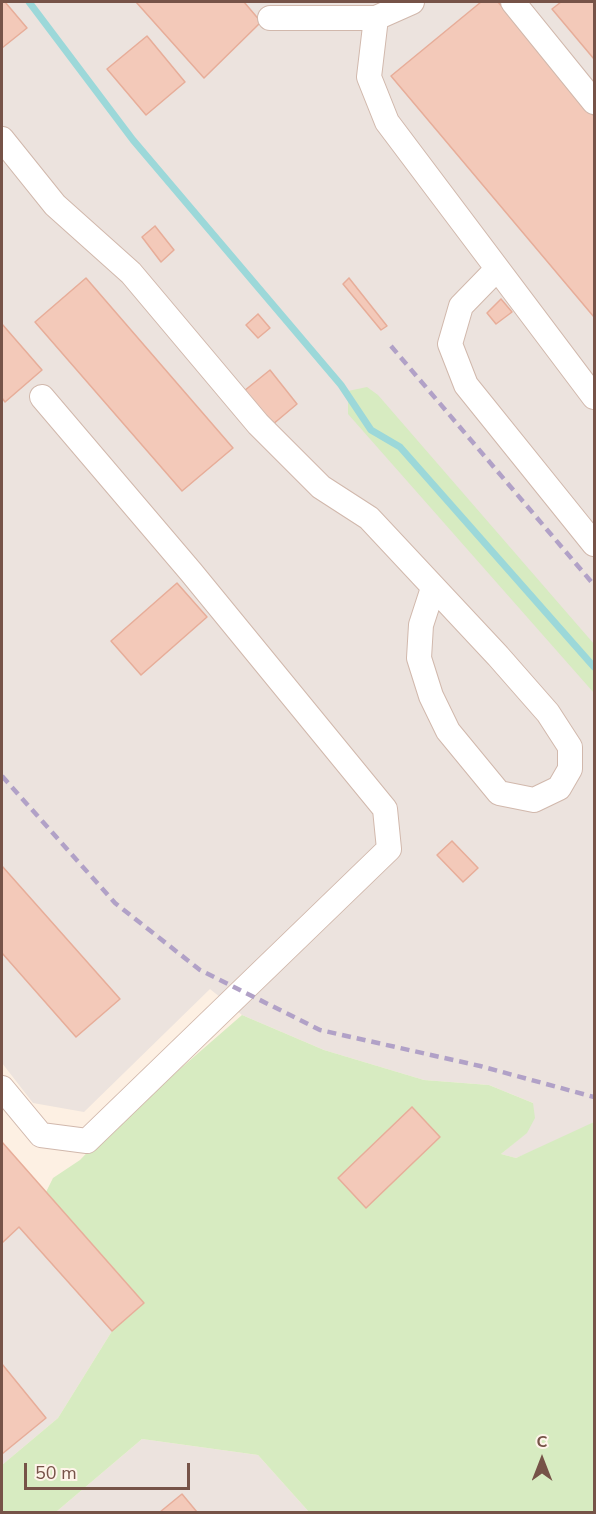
<!DOCTYPE html>
<meta charset="utf-8">
<style>
body{margin:0}
#map{position:relative;width:596px;height:1514px;overflow:hidden;background:#fdf0e3;font-family:"Nunito Sans",sans-serif}
canvas{display:block}
.frame{position:absolute;inset:0;border:3px solid #765348;pointer-events:none}
.north{position:absolute;left:512px;top:1430px;width:60px;height:60px;-webkit-text-stroke:4px #fff4ea;paint-order:stroke;rotate:0deg;font-size:16px;font-weight:700;line-height:24px;text-align:center;color:#765348}
.north::after{content:'';display:block;margin:auto;width:21px;height:27px;background:#765348;clip-path:polygon(50% 0,100% 100%,50% 72%,0 100%)}
.scale{position:absolute;left:24px;top:1463px;width:166px;height:27px;box-sizing:border-box;border:3px solid #765348;border-top:0;padding-left:8px;font-size:18px;line-height:21px;white-space:nowrap;color:#765348;-webkit-text-stroke:4px #fff4ea;paint-order:stroke}
</style>
<div id="map">
<canvas width="596" height="1514"></canvas>
<div class="frame"></div>
<div class="north">С</div>
<div class="scale">50 m</div>
</div>
<script>
const c = document.querySelector('canvas').getContext('2d');
c.lineJoin = 'round';
function fill(path, color) { c.fillStyle = color; c.fill(path, 'evenodd'); }
const shape = rows => new Path2D(rows.map(r => 'M' + r).join(''));
function stroke(path, color, width, dash) { c.strokeStyle = color; c.lineWidth = width; c.lineCap = dash ? 'butt' : 'round'; c.setLineDash(dash || []); c.stroke(path); }
const industrial = shape([
 [2,2,594,2,594,1122,561,1140,516,1158,501,1154,527,1132,533,1103,489,1085,424,1080,324,1050,242,1015,210,989,84,1112,33,1103,2,1063],
 [19,1227,112,1331,58,1418,2,1465,2,1243],
 [142,1439,258,1455,309,1512,56,1512]
]);
const green = shape([
 [367,387,378,395,594,644,594,693,348,414,348,391],
 [242,1015,324,1050,424,1080,489,1085,533,1103,535,1118,527,1133,501,1154,516,1158,594,1122,594,1512,309,1512,258,1455,142,1439,56,1512,2,1512,2,1465,58,1418,112,1331,144,1303,46,1192,53,1178,80,1160,104,1135]
]);
const stream = shape([
 [29,2,133,140,341,385,371,430,400,447,594,667]
]);
const building = shape([
 [2,2,5,2,27,28,2,48,2,2],
 [136,2,244,2,261,22,204,78,136,2],
 [481,2,498,2,594,116,594,317,391,76,481,2],
 [561,2,594,2,594,59,552,9,561,2],
 [147,36,185,82,146,115,107,69,147,36],
 [155,226,174,250,161,262,142,237,155,226],
 [86,278,233,448,182,491,35,322,86,278],
 [349,278,387,326,381,330,343,284,349,278],
 [501,299,512,312,496,324,487,313,501,299],
 [258,314,270,328,258,338,246,325,258,314],
 [2,324,42,370,5,402,2,398,2,324],
 [270,370,297,404,272,425,244,391,270,370],
 [177,583,207,617,141,675,111,641,177,583],
 [452,841,478,868,463,882,437,855,452,841],
 [2,866,120,999,76,1037,2,953,2,866],
 [412,1107,440,1137,366,1208,338,1178,412,1107],
 [2,1142,144,1303,112,1331,19,1227,2,1243,2,1142],
 [2,1364,46,1418,2,1454,2,1364],
 [182,1494,197,1512,160,1512,182,1494]
]);
const minor = shape([
 [513,2,594,102],
 [270,18,376,18,412,2],
 [376,18,369,77,387,122,594,397],
 [2,139,55,205,131,273,258,424,321,487,369,518,498,656,548,713,570,747,570,769,559,788,534,800,499,793,448,731,431,696,419,658,421,625,433,588],
 [497,269,461,306,450,344,466,385,594,544],
 [2,1088,41,1135,87,1141,389,849,385,809,191,572,42,397]
]);
const rail = shape([
 [391,346,594,585],
 [2,776,115,903,200,970,320,1030,480,1066,594,1097]
]);
fill(industrial, '#ece3de');
fill(green, '#d7ebc1');
stroke(stream, '#9cd8d9', 7);
fill(building, '#f3c9b9');
stroke(building, '#e7ad99', 1.5);
stroke(minor, '#d1b8ac', 26);
stroke(minor, '#fff', 24);
stroke(rail, '#b1a1c7', 4.5, [9, 6]);
</script>
